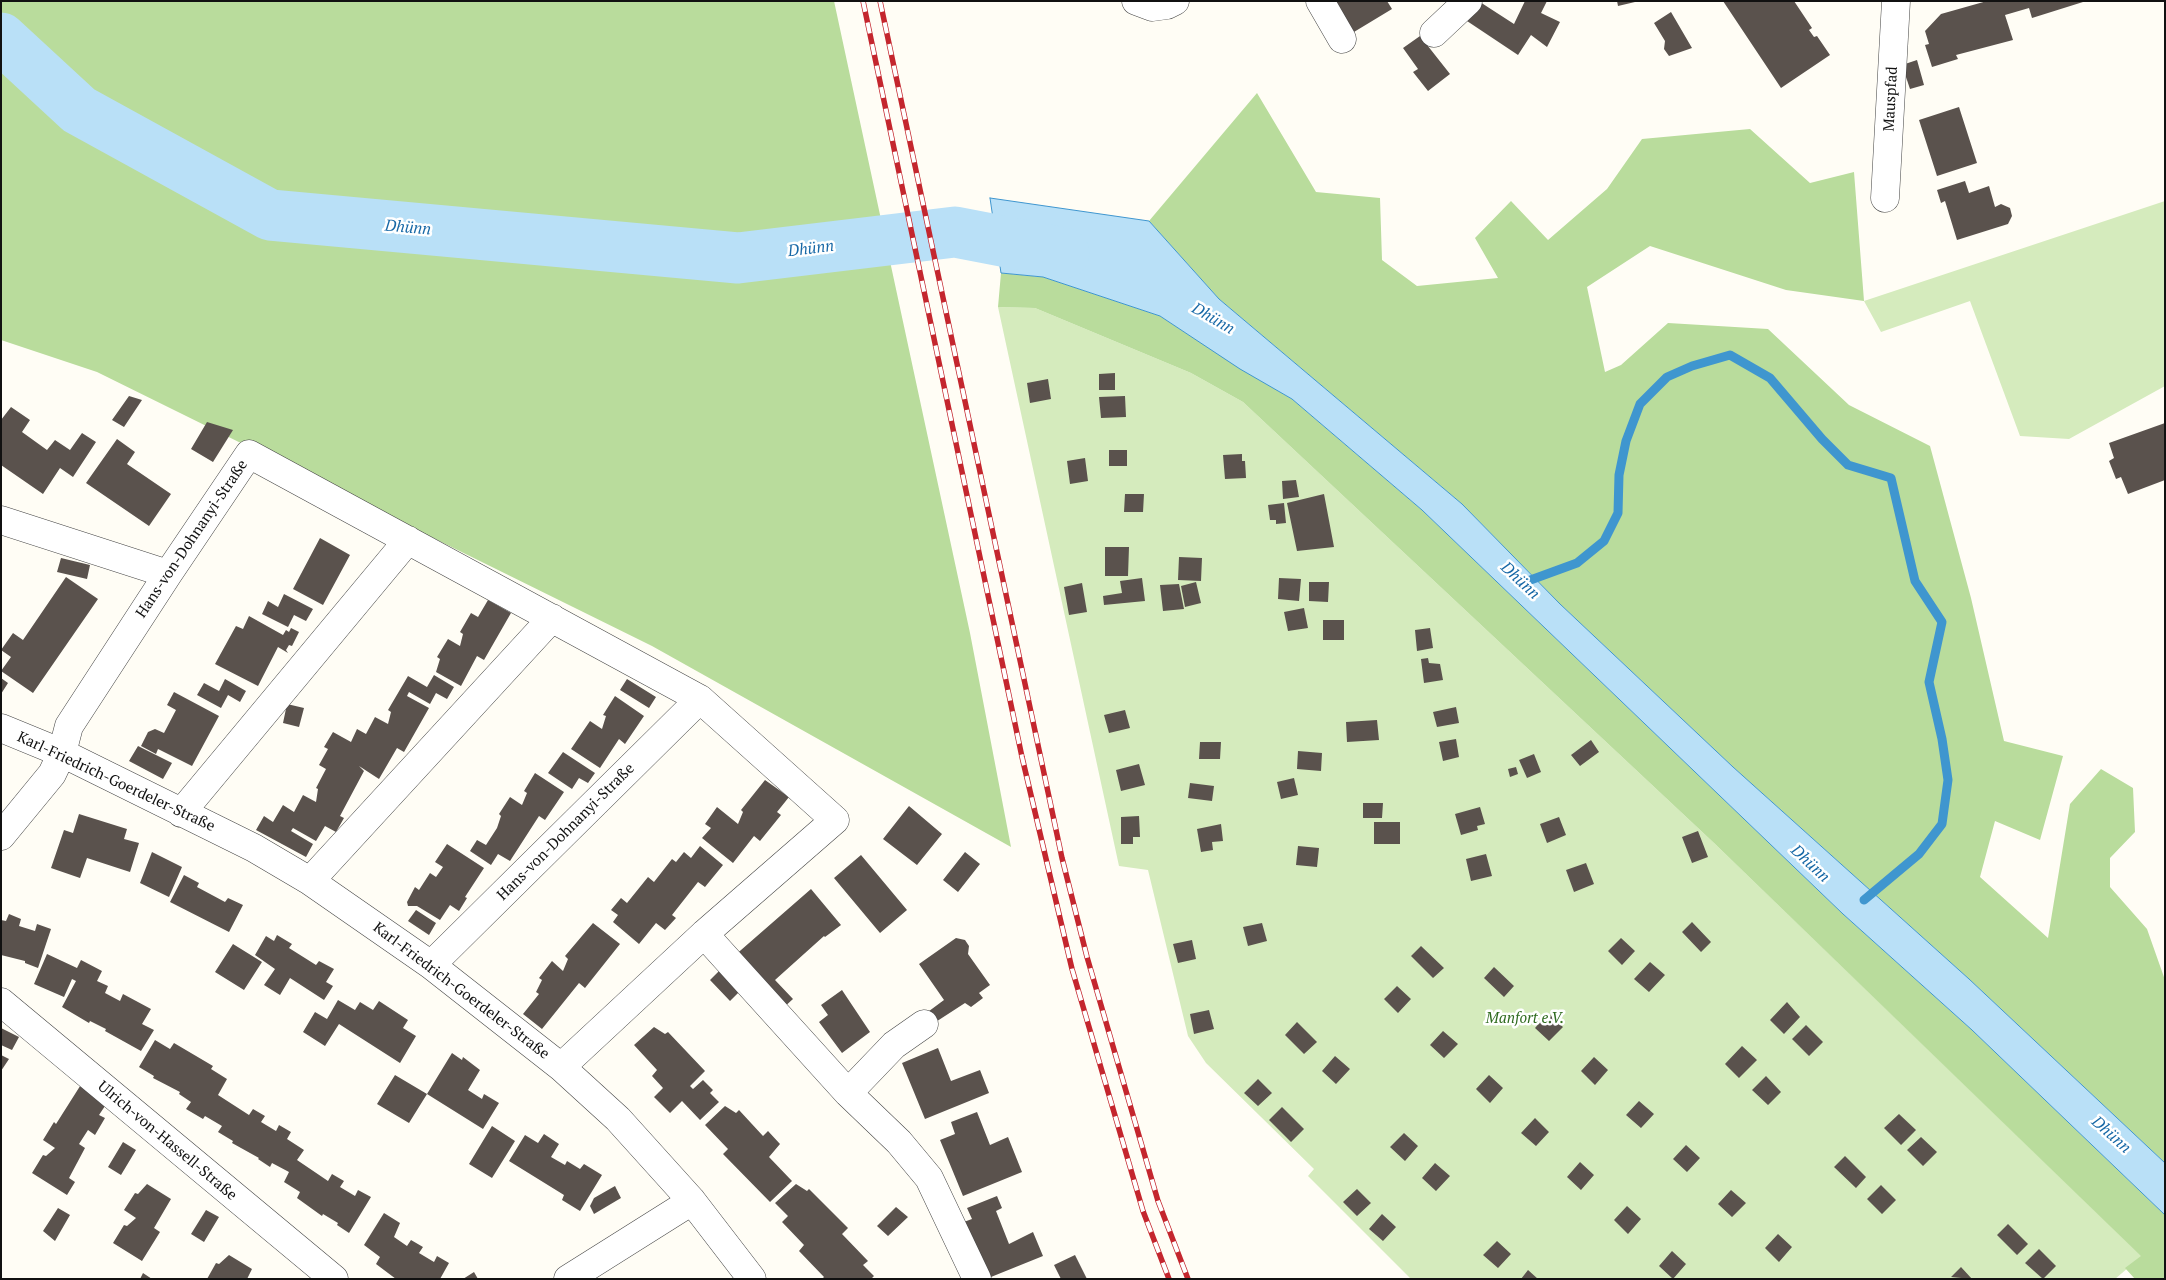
<!DOCTYPE html>
<meta charset="utf-8">
<style>
body{margin:0}
#map{position:relative;width:2166px;height:1280px;overflow:hidden;background:#fffdf5;font-family:"PT Serif",serif}
canvas{display:block}
.frame{position:absolute;inset:0;border:2px solid #111;pointer-events:none}
</style>
<div id="map">
<canvas width="2166" height="1280"></canvas>
<div class="frame"></div>
</div>
<script>
const c = document.querySelector('canvas').getContext('2d');
c.lineJoin = 'round';
function fill(path, color) { c.fillStyle = color; c.fill(path, 'evenodd'); }
const shape = rows => new Path2D(rows.map(r => 'M' + r).join(''));
function stroke(path, color, width, dash) { c.strokeStyle = color; c.lineWidth = width; c.lineCap = dash ? 'butt' : 'round'; c.setLineDash(dash || []); c.stroke(path); }
function write(font, color, halo, rows, align = 'center') {
  c.font = font + ' "PT Serif",serif'; c.lineWidth = 5; c.setLineDash([]); c.textBaseline = 'middle'; c.strokeStyle = halo; c.fillStyle = color; for (const [text, x, y, turn = 0] of rows) {
    c.save(); c.translate(x, y); c.rotate((+turn || 0) * Math.PI / 180); c.textAlign = isNaN(turn) ? turn : align; if (halo) c.strokeText(text, 0, 0); c.fillText(text, 0, 0); c.restore();
  }
}
const green = shape([
 [2165,201,2165,386,2069,439,2020,436,1970,301,1881,332,1864,301],
 [998,307,1035,308,1191,373,1243,402,1714,843,2142,1256,2115,1279,1411,1279,1308,1176,1314,1169,1206,1063,1188,1036,1148,870,1119,866]
]);
const forest = shape([
 [1,1,834,1,970,633,1011,847,652,646,97,372,1,340],
 [1257,93,1316,192,1380,198,1382,260,1417,286,1498,278,1475,238,1511,201,1548,240,1607,189,1642,139,1750,129,1810,183,1854,172,1864,301,1786,290,1650,246,1587,287,1605,372,1621,365,1668,323,1768,329,1849,405,1930,446,1971,598,2004,741,2063,756,2040,840,1995,821,1980,877,2048,938,2070,804,2101,769,2133,788,2135,832,2110,858,2110,887,2147,929,2165,980,2165,1163,1969,979,1733,767,1560,604,1462,504,1219,299,1149,221],
 [1001,273,1043,277,1160,316,1240,368,1292,399,1422,510,1843,914,1972,1030,2165,1215,2165,1279,2135,1279,2125,1268,2141,1256,1714,843,1243,402,1191,373,1035,308,998,307]
]);
const water = shape([
 [990,198,1149,221,1219,299,1462,504,1560,604,1733,767,1969,979,2165,1163,2165,1215,1972,1030,1843,914,1422,510,1292,399,1240,369,1160,316,1043,277,1001,273,990,198]
]);
const stream = shape([
 [1525,582,1577,563,1604,541,1618,513,1619,475,1626,441,1640,404,1667,377,1692,366,1730,355,1770,378,1822,439,1848,465,1891,478,1915,581,1942,622,1929,682,1942,739,1948,780,1942,824,1919,854,1864,900]
]);
const river = shape([
 [1,38,79,110,270,215,738,258,955,232,1064,253]
]);
const building = shape([
 [1336,1,1387,1,1392,9,1349,35],
 [1525,1,1547,1,1541,13,1560,22,1547,47,1531,35,1518,55,1467,21,1480,2,1514,24],
 [1617,1,1635,1,1635,2,1618,6],
 [1723,1,1794,1,1812,28,1809,30,1814,37,1817,36,1830,55,1781,88],
 [1987,1,2083,1,2083,2,2032,18,2029,8,2005,15,2013,40,1956,55,1958,59,1932,67,1925,45,1929,44,1925,31,1941,14],
 [1671,12,1692,48,1669,56,1664,49,1665,41,1654,23],
 [1420,36,1450,74,1428,91,1413,72,1418,69,1403,48],
 [1917,60,1924,85,1910,89,1902,65],
 [1959,107,1977,163,1937,176,1919,120],
 [1965,181,1969,193,1989,186,1995,207,2001,204,2010,208,2012,216,2008,224,1957,240,1945,201,1941,203,1937,190],
 [1115,373,1115,390,1099,390,1099,374],
 [1048,379,1051,399,1030,403,1027,383],
 [129,396,142,400,124,427,112,420],
 [1125,396,1126,417,1101,418,1099,397],
 [11,407,30,420,22,432,47,450,55,440,70,450,82,433,96,442,73,477,60,468,43,494,1,465,1,420],
 [207,422,233,430,213,462,191,449],
 [2165,423,2165,480,2128,494,2121,477,2116,479,2109,461,2114,458,2109,443],
 [117,439,135,452,127,464,171,494,149,526,86,483],
 [1109,450,1127,450,1127,466,1109,466],
 [1242,454,1242,461,1245,461,1246,478,1225,479,1223,455],
 [1085,458,1088,481,1070,484,1067,461],
 [1296,480,1299,497,1283,499,1282,481],
 [1125,494,1144,494,1143,512,1124,512],
 [1324,494,1334,547,1297,551,1287,503],
 [1284,503,1286,523,1276,524,1276,520,1270,520,1268,505],
 [320,538,350,555,323,605,293,589],
 [1105,547,1129,547,1128,576,1105,576],
 [1179,557,1202,558,1201,581,1178,580],
 [61,558,90,565,87,579,57,572],
 [66,577,98,599,33,693,1,671,11,657,1,650,13,633,23,640],
 [1142,578,1145,601,1104,605,1103,596,1122,593,1120,581],
 [1279,578,1301,579,1299,601,1278,599],
 [1196,582,1201,603,1185,607,1181,586],
 [1309,582,1329,582,1328,602,1309,601],
 [1082,583,1087,612,1069,615,1064,587],
 [1179,584,1184,609,1163,611,1160,585],
 [284,594,313,609,306,621,294,615,288,627,262,614,268,601,278,607],
 [488,600,511,613,484,660,477,656,461,686,436,672,440,659,437,657,448,639,460,646,463,634,460,632,471,613,478,617],
 [1304,608,1308,628,1288,631,1284,612],
 [249,616,283,635,286,630,289,632,291,628,299,632,292,646,289,645,286,650,288,653,278,647,258,686,215,664,236,626,243,629],
 [1323,620,1344,620,1344,640,1323,640],
 [1430,628,1433,648,1417,651,1415,630],
 [1428,658,1429,663,1440,664,1443,680,1424,683,1421,659],
 [434,675,454,687,447,699,436,693,430,704,409,692,407,696,429,708,404,752,397,748,379,779,359,766,364,771,340,816,344,818,336,832,325,826,316,841,293,828,291,831,313,844,306,857,256,830,264,816,273,822,283,805,294,812,303,795,316,802,318,789,316,788,326,769,319,765,328,749,324,747,333,732,351,742,357,729,366,734,375,717,388,724,391,712,388,710,408,676,427,687],
 [1,678,8,683,1,694],
 [225,679,246,691,240,702,228,695,221,708,197,695,204,683,219,691],
 [627,679,656,697,649,708,620,690],
 [174,692,219,716,192,766,158,749,156,754,141,746,148,732,155,729,164,733,176,710,167,705],
 [615,696,644,716,625,744,619,739,600,768,571,749,590,721,602,729,606,716,603,715],
 [287,704,304,708,299,727,283,723],
 [1456,707,1459,723,1437,727,1433,712],
 [1125,710,1130,728,1109,733,1104,715],
 [1377,720,1379,740,1347,742,1346,722],
 [1456,739,1459,757,1443,761,1439,742],
 [1591,740,1599,752,1580,766,1571,755],
 [1200,742,1221,742,1220,759,1199,759],
 [138,746,172,763,163,779,129,761],
 [1298,751,1322,753,1321,771,1297,769],
 [563,752,595,773,588,783,579,778,572,789,548,773],
 [1534,754,1541,772,1527,778,1519,760],
 [1139,764,1145,785,1121,791,1116,770],
 [1516,767,1518,774,1510,777,1508,769],
 [535,773,564,792,545,820,539,816,510,861,498,854,491,865,470,851,477,840,486,845,497,828,501,816,499,814,510,797,522,805,527,793,524,791],
 [1294,778,1298,795,1281,799,1277,782],
 [765,780,789,797,777,812,781,815,760,841,754,836,733,863,702,838,711,828,705,824,717,807,738,824,743,812,741,810],
 [1190,783,1214,786,1212,801,1188,798],
 [1363,803,1383,803,1382,818,1363,818],
 [909,806,942,834,917,865,883,839],
 [1480,807,1485,824,1477,826,1478,830,1461,835,1455,814],
 [79,814,127,829,124,839,139,843,130,872,87,858,80,878,51,868,64,830,73,833],
 [1139,816,1140,837,1133,837,1133,844,1121,844,1121,817],
 [1559,817,1566,835,1547,843,1540,824],
 [1374,822,1400,822,1400,844,1374,844],
 [1221,824,1223,841,1212,842,1213,850,1201,852,1197,829],
 [1698,831,1708,857,1692,863,1682,837],
 [447,844,484,868,465,897,467,898,459,911,450,905,440,920,417,906,408,906,407,902,415,887,419,890,430,873,436,877,443,867,435,862],
 [700,846,723,865,705,887,698,882,672,915,676,918,665,930,656,923,639,944,613,922,618,915,611,910,621,898,627,903,648,877,654,882,672,859,676,862,684,852,691,858],
 [1298,846,1319,848,1317,867,1296,865],
 [152,852,182,867,169,897,140,883],
 [965,852,980,864,958,892,943,880],
 [1486,854,1492,876,1471,881,1466,859],
 [861,855,907,910,880,933,834,878],
 [1586,863,1594,884,1574,892,1566,870],
 [184,875,199,883,197,887,225,902,228,898,243,905,229,932,170,902],
 [811,889,841,925,825,937,824,936,775,980,793,999,782,1009,733,957],
 [416,910,436,923,429,935,408,921],
 [9,914,21,919,19,926,35,931,37,924,51,929,38,968,25,963,25,961,1,955,1,920,6,921],
 [1692,922,1711,942,1701,952,1682,932],
 [593,923,620,944,585,988,579,983,542,1029,523,1014,539,994,536,992,542,980,539,978,552,961,563,971,568,959,565,956],
 [1262,923,1267,941,1248,946,1243,927],
 [277,935,292,944,289,948,316,965,319,961,334,969,326,982,333,986,324,1000,290,978,280,995,264,985,275,969,255,955,266,936,274,941],
 [956,938,965,940,969,946,968,954,990,985,979,993,983,998,971,1007,965,1003,928,1027,921,1017,944,1000,919,964],
 [1621,938,1635,951,1622,965,1608,951],
 [1192,940,1196,959,1178,963,1173,944],
 [233,944,262,962,244,990,215,972],
 [1421,946,1444,968,1433,978,1411,956],
 [47,954,77,968,81,960,102,971,97,981,108,986,105,993,120,1001,123,994,151,1009,142,1024,154,1030,141,1051,105,1031,106,1029,90,1021,89,1023,62,1007,76,981,72,979,64,997,34,984],
 [1650,962,1665,975,1649,992,1634,979],
 [1494,967,1514,986,1504,997,1484,978],
 [720,970,740,991,730,1001,710,980],
 [1397,986,1411,999,1398,1013,1384,999],
 [842,990,870,1032,842,1053,819,1022,828,1015,821,1005],
 [338,1000,355,1010,360,1002,373,1010,379,1001,408,1020,403,1028,416,1036,400,1063,339,1024,325,1046,303,1032,315,1012,327,1019],
 [1787,1002,1800,1017,1784,1034,1770,1020],
 [1209,1010,1214,1029,1194,1034,1190,1014],
 [1548,1013,1563,1027,1549,1041,1535,1028],
 [1297,1022,1317,1042,1304,1054,1285,1035],
 [1806,1025,1823,1042,1809,1056,1792,1039],
 [654,1027,665,1034,668,1032,705,1071,690,1086,693,1089,703,1080,713,1090,710,1093,719,1102,700,1120,682,1101,670,1113,654,1097,663,1088,652,1076,657,1070,634,1045],
 [1,1028,19,1037,12,1050,1,1045],
 [1443,1031,1458,1044,1444,1058,1430,1045],
 [155,1040,170,1049,174,1043,213,1066,211,1069,227,1079,218,1095,249,1115,253,1109,265,1116,261,1122,276,1131,279,1125,291,1132,287,1139,304,1150,297,1160,328,1181,332,1174,344,1181,340,1187,355,1196,358,1190,371,1197,349,1233,337,1225,338,1223,323,1214,322,1216,297,1198,300,1192,284,1182,289,1172,272,1163,270,1167,258,1159,259,1158,232,1143,233,1141,218,1132,222,1126,205,1116,203,1119,186,1109,191,1102,179,1094,180,1092,153,1078,154,1076,139,1067],
 [1742,1046,1757,1060,1739,1078,1725,1064],
 [938,1048,951,1081,980,1070,989,1093,925,1119,902,1063],
 [452,1053,462,1060,463,1057,480,1070,468,1090,482,1099,484,1094,499,1103,483,1129,427,1094,409,1123,377,1104,395,1075,427,1094],
 [1,1055,9,1059,1,1071],
 [1335,1056,1350,1069,1336,1084,1322,1071],
 [1594,1057,1608,1070,1595,1085,1581,1071],
 [1489,1075,1503,1088,1490,1103,1476,1089],
 [1766,1076,1781,1092,1768,1105,1752,1090],
 [1258,1079,1272,1093,1258,1106,1244,1093],
 [82,1083,107,1103,99,1115,105,1118,95,1135,88,1130,79,1144,85,1148,69,1178,75,1182,67,1195,32,1173,43,1155,46,1156,55,1148,43,1140,54,1122,56,1124],
 [1639,1101,1654,1114,1641,1128,1626,1115],
 [725,1106,736,1113,739,1110,763,1136,768,1131,780,1144,769,1157,792,1181,770,1202,723,1154,728,1149,705,1125],
 [1282,1107,1304,1129,1291,1142,1269,1120],
 [977,1112,990,1145,1008,1137,1022,1172,963,1196,940,1140,955,1134,951,1122],
 [1899,1114,1916,1130,1901,1145,1884,1128],
 [1535,1118,1549,1132,1536,1146,1521,1133],
 [492,1126,515,1141,492,1178,469,1164],
 [1404,1133,1418,1146,1405,1161,1390,1147],
 [544,1134,559,1144,551,1157,565,1165,567,1161,580,1169,584,1164,602,1175,580,1211,562,1200,564,1195,509,1161,525,1135,538,1143],
 [1921,1137,1937,1152,1923,1166,1907,1150],
 [123,1142,136,1150,121,1175,108,1167],
 [1686,1145,1700,1158,1687,1172,1673,1159],
 [1845,1156,1866,1177,1856,1188,1834,1167],
 [1580,1162,1594,1175,1581,1190,1567,1177],
 [1435,1163,1450,1176,1436,1191,1422,1178],
 [147,1184,171,1199,154,1228,160,1232,142,1261,113,1243,124,1225,127,1226,136,1218,124,1210,135,1193,138,1194],
 [796,1184,807,1191,809,1189,848,1228,842,1234,868,1261,863,1265,874,1276,871,1279,822,1279,824,1277,799,1251,804,1245,782,1222,788,1216,775,1203],
 [1881,1185,1896,1200,1882,1214,1867,1199],
 [615,1186,621,1198,594,1214,590,1206,594,1198],
 [1357,1189,1371,1203,1357,1216,1343,1202],
 [1731,1190,1746,1203,1732,1217,1718,1204],
 [997,1196,1002,1208,996,1211,1009,1244,1033,1232,1043,1256,986,1279,961,1223,972,1219,967,1208],
 [1627,1206,1641,1219,1628,1234,1614,1220],
 [896,1207,908,1217,888,1236,877,1226],
 [58,1208,70,1215,55,1241,43,1231],
 [206,1210,219,1217,204,1242,191,1234],
 [384,1213,400,1223,394,1237,407,1246,411,1240,423,1247,419,1253,434,1262,437,1256,449,1263,440,1279,396,1279,376,1264,380,1257,364,1245],
 [1382,1214,1396,1227,1383,1241,1369,1229],
 [2008,1224,2028,1244,2017,1255,1997,1235],
 [1778,1234,1792,1247,1779,1262,1765,1248],
 [1497,1241,1511,1254,1498,1268,1483,1255],
 [2039,1249,2056,1266,2043,1279,2025,1263],
 [1672,1251,1686,1264,1673,1279,1659,1266],
 [229,1255,252,1269,247,1279,207,1279,216,1263,219,1264],
 [1075,1255,1087,1279,1061,1279,1054,1265],
 [1961,1267,1972,1279,1951,1277],
 [1528,1270,1538,1279,1521,1279],
 [474,1272,478,1279,463,1279],
 [143,1273,152,1279,140,1279]
]);
const minor = shape([
 [1136,1,1152,7,1167,5,1175,1],
 [1320,1,1342,39],
 [1434,33,1468,1],
 [1885,198,1896,1],
 [1,520,168,574],
 [1,728,62,753,254,848,310,881,431,965,561,1067,618,1119,692,1201,752,1279],
 [181,813,408,540],
 [1,836,52,774,62,753,69,726,168,574,249,454,700,699,835,820,704,934,561,1067],
 [310,881,552,618],
 [704,934,848,1093,899,1142,929,1178,977,1279],
 [431,965,700,699],
 [1,1002,334,1279],
 [848,1093,894,1045,924,1024],
 [568,1279,692,1201]
]);
const rail = shape([
 [863,1,1022,757,1072,969,1143,1211,1169,1279],
 [880,1,1062,858,1087,957,1158,1201,1188,1279]
]);
const streetNames = [
 ["Mauspfad",1891,99,-87],
 ["Hans-von-Dohnanyi-Straße",192,539,-56],
 ["Karl-Friedrich-Goerdeler-Straße",116,782,25],
 ["Hans-von-Dohnanyi-Straße",566,832,-45],
 ["Karl-Friedrich-Goerdeler-Straße",461,991,37],
 ["Ulrich-von-Hassell-Straße",167,1141,40]
];
const parkNames = [
 ["Manfort e.V.",1525,1019]
];
const waterNames = [
 ["Dhünn",408,228,5],
 ["Dhünn",811,249,-7],
 ["Dhünn",1213,319,30],
 ["Dhünn",1520,581,43],
 ["Dhünn",1810,864,43],
 ["Dhünn",2111,1135,42]
];
fill(green, '#d5ebbd');
fill(forest, '#b9dc9c');
fill(water, '#b9e0f7');
stroke(water, '#3f96cf', 1);
stroke(stream, '#3f96cf', 9);
stroke(river, '#b9e0f7', 51);
fill(building, '#5a524d');
stroke(minor, '#444', 29);
stroke(minor, '#fff', 28);
stroke(rail, '#c4262e', 5.5);
stroke(rail, '#fff', 4, [11]);
write('15px', '#111', '#fff', streetNames);
write('italic 15px', '#2f6b1f', '#fff', parkNames);
write('italic 16px', '#1768a6', '#fff', waterNames);
</script>
